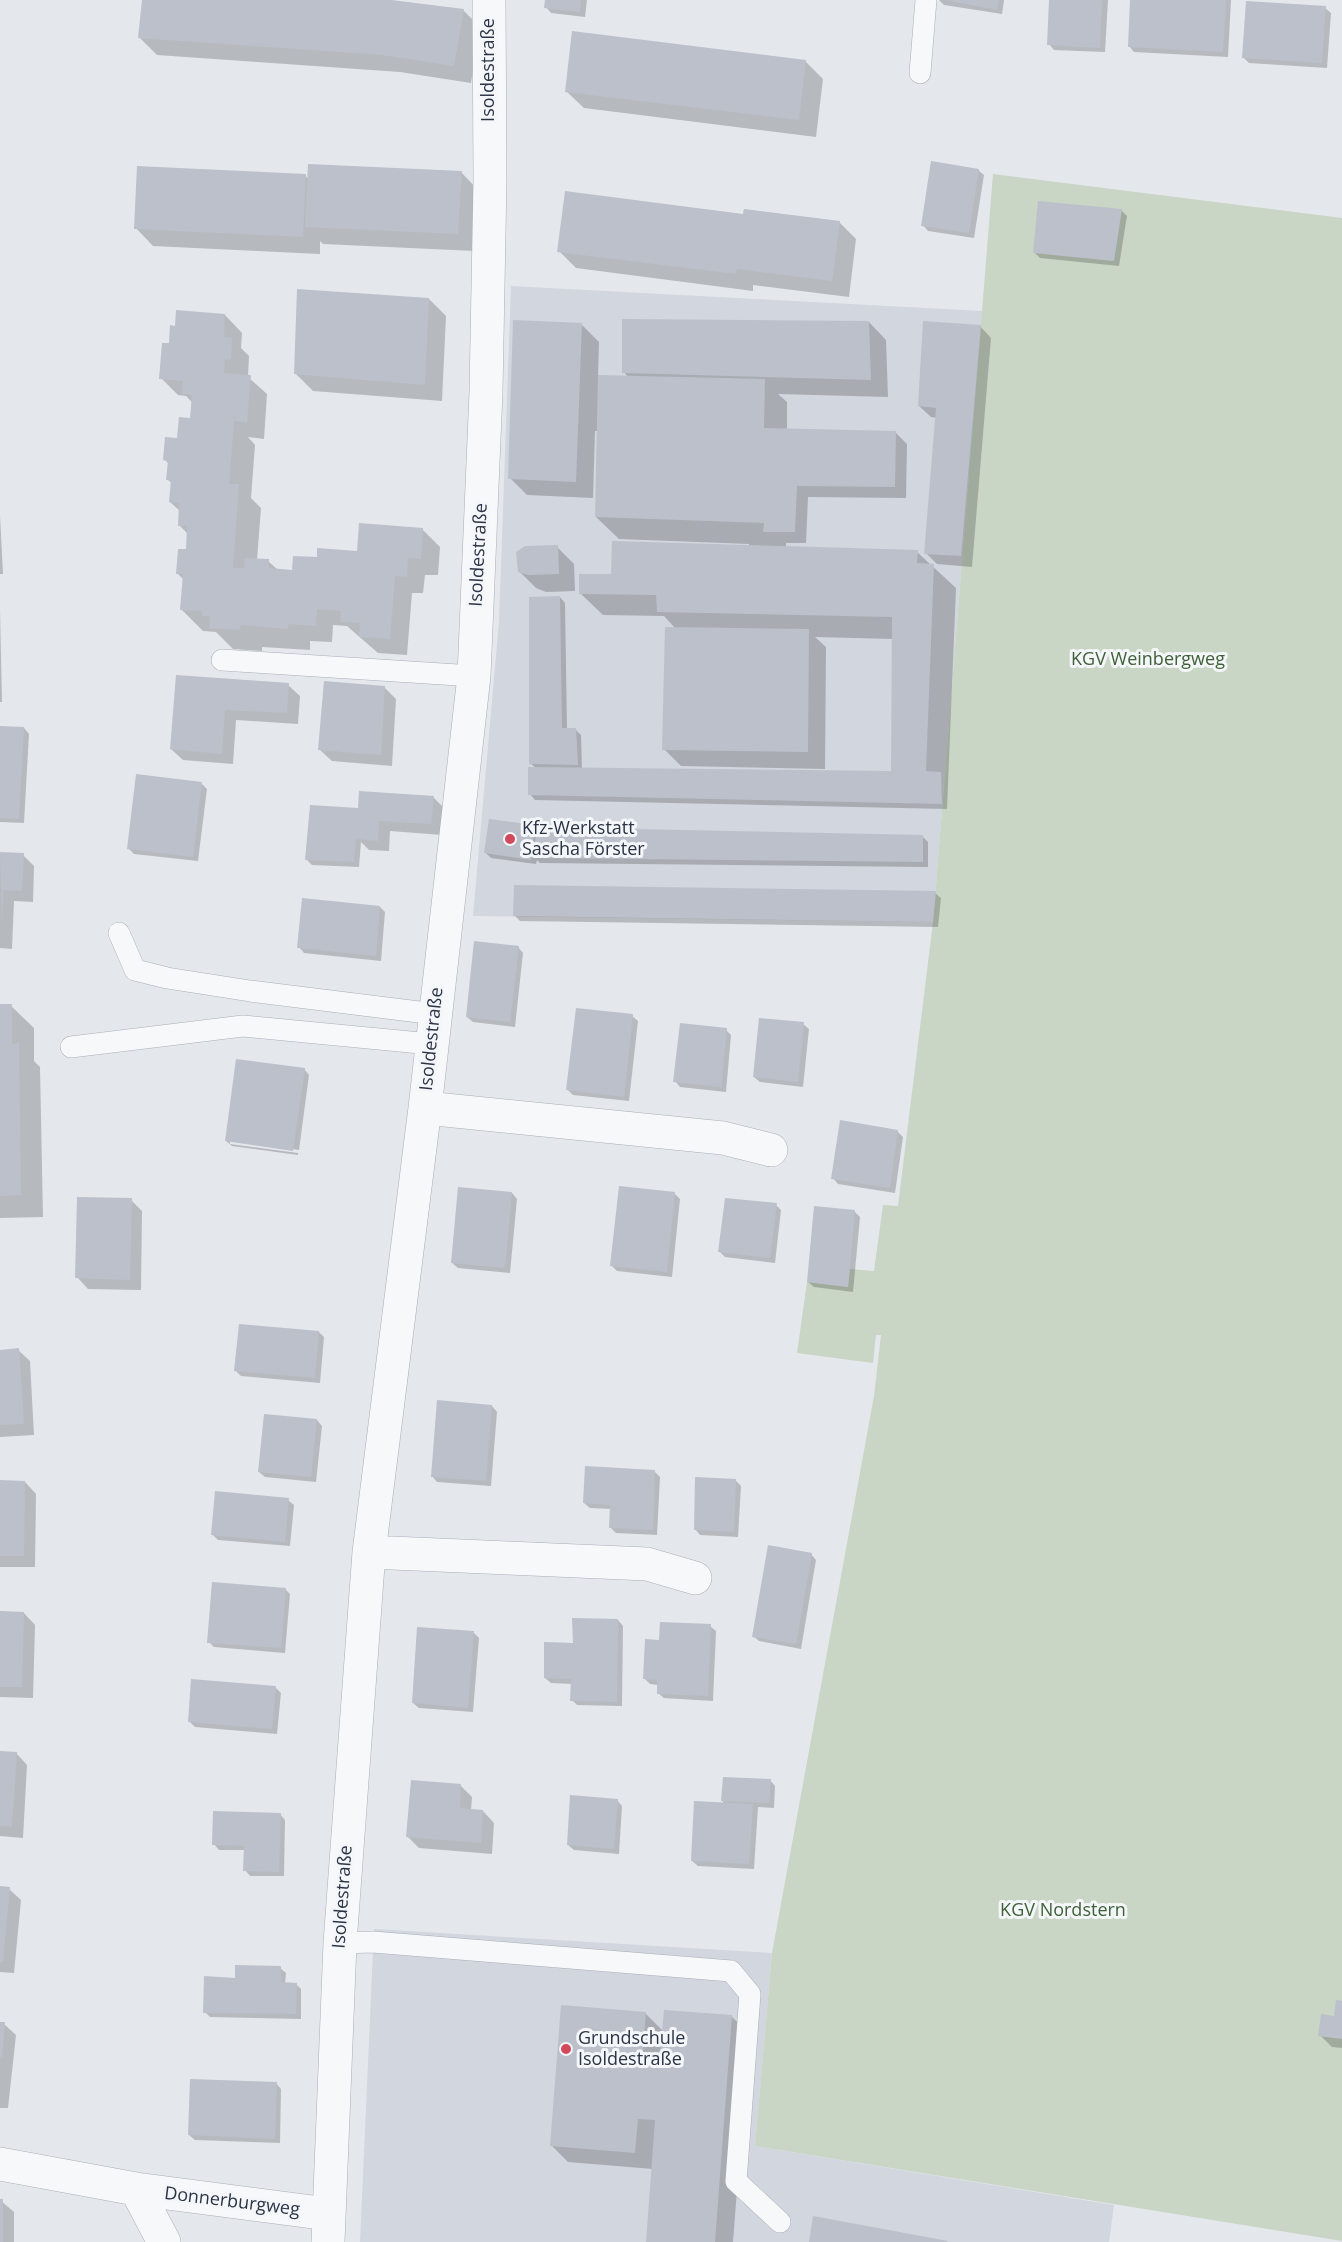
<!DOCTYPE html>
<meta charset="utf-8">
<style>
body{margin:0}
canvas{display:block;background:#e4e7ec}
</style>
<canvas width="1342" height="2242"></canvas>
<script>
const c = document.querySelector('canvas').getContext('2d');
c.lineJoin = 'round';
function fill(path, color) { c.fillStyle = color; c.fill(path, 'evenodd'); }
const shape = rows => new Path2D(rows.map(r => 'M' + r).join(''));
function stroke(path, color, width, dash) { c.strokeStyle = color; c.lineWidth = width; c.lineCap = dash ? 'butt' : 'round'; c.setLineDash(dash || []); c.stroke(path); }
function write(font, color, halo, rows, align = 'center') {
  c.font = font + ' "Open Sans",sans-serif'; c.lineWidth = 6; c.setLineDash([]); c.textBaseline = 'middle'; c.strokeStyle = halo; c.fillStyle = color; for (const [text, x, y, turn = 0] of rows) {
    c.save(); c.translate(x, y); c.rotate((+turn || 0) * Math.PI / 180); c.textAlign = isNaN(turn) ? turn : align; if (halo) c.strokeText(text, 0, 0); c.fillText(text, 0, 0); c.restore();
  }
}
const built = shape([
 [511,286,982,311,933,922,473,916,499,622],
 [374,1929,772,1953,755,2146,1114,2205,1109,2242,360,2242]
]);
const green = shape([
 [993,174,1342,218,1342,2241,755,2146,772,1953,874,1396,881,1335,876,1335,873,1363,797,1353,807,1282,848,1287,850,1269,874,1271,883,1205,898,1206,933,922]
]);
const shadow = shape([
 [143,0,364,0,463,10,480,27,471,83,400,72,157,55,140,38],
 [547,0,587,0,585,17,551,13,546,7],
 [939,0,1004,0,1002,14,944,5],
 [1051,0,1108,0,1105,52,1054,50,1049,44],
 [1131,0,1231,0,1228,57,1134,52,1129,46],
 [1325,8,1331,13,1327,68,1249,63,1244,58],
 [806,62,823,79,816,137,584,108,566,91],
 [978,170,984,175,974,238,928,231,923,225],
 [461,172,478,190,475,251,323,244,320,241,320,254,153,246,136,228,305,175,308,179],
 [1121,210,1127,216,1119,266,1040,258,1034,252],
 [744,215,839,222,856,239,849,297,753,285,753,291,576,268,559,251],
 [429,299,446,316,442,401,313,391,296,374],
 [225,315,242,333,241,348,249,356,248,377,267,394,264,439,248,437,255,445,251,498,261,508,257,560,268,561,278,570,291,571,318,559,358,552,423,530,440,547,438,575,425,575,423,593,412,593,407,655,378,653,347,626,333,625,332,642,310,641,310,650,262,647,262,651,233,649,216,632,203,631,181,609,184,580,177,573,187,551,188,534,179,525,180,511,170,502,172,483,168,480,169,464,165,460,194,420,193,403,186,396,178,395,161,378,170,345],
 [869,322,886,340,888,397,778,394,787,402,787,430,895,432,907,444,906,498,808,497,806,543,786,543,786,548,917,552,956,588,947,809,535,800,530,794,536,768,530,763,560,597,565,603,567,730,576,730,581,735,582,769,895,773,893,639,815,637,826,647,825,769,681,766,664,749,675,628,664,616,603,615,580,593,613,575,749,546,749,544,619,539,596,517,598,431,595,431,593,498,527,495,510,478,582,325,599,342,598,376,628,377,624,372],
 [980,326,991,338,972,567,937,564,926,553,937,418,931,417,919,406],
 [0,515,3,574,0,574],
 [557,547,574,564,575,591,546,592,536,588,519,571],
 [0,608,0,609,2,702,0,702],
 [177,676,288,685,300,696,298,724,236,720,233,764,183,760,171,749],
 [384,687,396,699,392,766,332,761,320,750],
 [0,727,24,728,29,734,24,823,0,822],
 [202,784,207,789,198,861,134,854,128,848],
 [433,797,445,809,442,835,390,831,389,851,369,850,361,842,359,867,312,865,307,860,359,809],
 [535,827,537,829,922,836,928,842,928,867,540,863,537,860,536,864,491,858,486,853],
 [0,854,23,855,34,866,33,902,14,901,12,949,0,948],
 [935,893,941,898,938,927,520,921,515,916],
 [380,907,385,912,381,961,304,953,299,947],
 [518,947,523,953,515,1027,473,1022,467,1017],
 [0,1006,11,1006,34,1028,34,1061,40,1067,43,1217,0,1218],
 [632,1016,638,1021,629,1101,573,1095,568,1090],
 [803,1024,809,1029,803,1087,760,1082,754,1077],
 [726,1030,731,1035,726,1092,680,1087,675,1081],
 [304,1069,309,1075,299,1150,230,1141,230,1144,298,1153,298,1155,232,1146,226,1141],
 [897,1131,903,1137,895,1193,838,1184,833,1178],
 [512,1193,517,1199,510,1273,458,1268,452,1263],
 [675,1194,680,1199,672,1277,617,1271,612,1266],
 [131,1200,142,1211,141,1290,88,1289,77,1277],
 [776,1205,781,1210,775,1263,725,1257,720,1252],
 [854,1211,860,1217,853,1292,814,1287,808,1282],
 [319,1332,324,1337,320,1383,241,1376,236,1371],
 [18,1350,30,1361,34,1435,0,1437,0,1351],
 [492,1406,497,1412,491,1486,437,1482,432,1476],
 [317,1420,322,1426,316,1482,265,1477,259,1472],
 [654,1471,660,1477,657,1535,616,1533,611,1528,612,1509,590,1508,584,1503],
 [735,1480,741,1486,738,1537,700,1535,695,1529],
 [0,1482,25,1482,36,1494,35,1567,0,1567],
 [288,1500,294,1505,290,1546,218,1540,213,1535],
 [811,1554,816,1560,801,1649,759,1641,753,1636],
 [285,1589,290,1594,285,1653,214,1647,209,1642],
 [0,1613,24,1613,35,1625,33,1698,0,1697],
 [618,1620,623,1626,622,1706,577,1705,572,1700,572,1684,551,1683,545,1678,574,1644],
 [710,1626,716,1631,713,1701,664,1698,658,1693,658,1685,650,1684,645,1679,661,1642],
 [473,1632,479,1638,473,1712,419,1708,413,1703],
 [276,1688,281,1693,277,1734,195,1727,189,1721],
 [0,1752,16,1753,27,1765,23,1838,0,1836],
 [724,1778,770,1780,775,1786,774,1808,758,1807,754,1869,698,1866,692,1861,723,1804],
 [461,1786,472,1797,471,1811,483,1811,494,1823,492,1854,419,1848,408,1837],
 [617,1800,622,1806,619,1854,574,1850,568,1845],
 [280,1814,285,1820,284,1876,250,1876,245,1870,245,1850,219,1850,214,1844],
 [0,1888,9,1889,21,1900,14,1973,0,1972],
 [280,1968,286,1973,285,1984,296,1984,301,1989,301,2019,210,2017,205,2012,236,1980],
 [1342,2003,1342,2048,1332,2047,1320,2035,1335,2018],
 [645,2013,663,2031,731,2016,749,2033,733,2242,647,2242,653,2169,568,2162,551,2145],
 [0,2023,4,2024,16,2035,8,2108,0,2108],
 [276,2083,281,2089,280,2143,195,2140,189,2135],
 [0,2200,14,2212,14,2242,0,2242]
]);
const building = shape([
 [142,0,391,0,464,9,454,66,382,55,138,38],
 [545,0,581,0,580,12,544,8],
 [945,0,999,0,997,10],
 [1049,0,1102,0,1100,48,1047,45],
 [1130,0,1226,0,1223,52,1128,47],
 [1246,1,1326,6,1322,63,1242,58],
 [572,31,806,60,799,120,565,92],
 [931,161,979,169,969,233,921,226],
 [308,164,462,171,458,234,305,227],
 [137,166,306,174,303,237,134,229],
 [565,191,743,214,744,209,840,221,832,281,737,269,736,274,557,252],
 [1038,201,1122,209,1114,261,1033,253],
 [297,289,429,298,425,385,294,374],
 [176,310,225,314,224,337,232,338,231,360,225,359,224,373,251,375,247,422,234,421,229,484,239,484,233,568,244,568,245,558,269,559,269,568,292,570,293,556,317,557,317,548,357,551,359,523,423,528,421,559,408,558,407,577,395,576,390,639,359,637,360,623,340,622,341,611,317,609,316,626,288,624,288,629,241,625,240,630,209,628,210,616,202,616,202,611,180,610,183,574,176,574,178,549,186,549,187,526,178,526,179,503,169,502,171,480,166,480,168,461,163,460,165,437,177,438,179,417,190,418,192,395,182,394,183,381,159,379,162,343,169,343,170,325,175,326],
 [622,319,869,321,871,380,622,373],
 [513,320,582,323,576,482,508,479],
 [923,321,981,325,961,556,924,554,936,408,918,406],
 [598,375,765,379,764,428,896,431,895,487,797,486,795,532,763,532,764,523,595,517],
 [612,541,918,550,917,563,934,564,926,771,941,772,942,804,528,795,528,767,891,771,892,617,657,612,656,595,579,594,579,574,611,574],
 [558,545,559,574,528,575,518,572,516,552,525,546],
 [560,596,562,728,576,728,578,765,529,764,529,597],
 [665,627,809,629,808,752,662,750],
 [176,675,289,683,287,713,225,710,222,754,170,749],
 [324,681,385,686,381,755,318,750],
 [0,726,24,727,19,819,0,818],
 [136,774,202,782,193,857,127,849],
 [359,791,434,796,431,824,379,821,378,841,356,839,354,862,305,860,310,805,358,808],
 [489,819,535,825,531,860,484,853],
 [537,827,923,835,923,862,533,858],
 [0,852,24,853,22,891,3,890,2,924],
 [514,885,936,891,933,922,513,916],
 [302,898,380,906,376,956,297,948],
 [474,941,519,946,510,1022,466,1017],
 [0,1004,12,1004,12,1044,19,1043,21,1195,0,1196],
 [576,1008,633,1014,624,1097,566,1090],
 [759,1018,804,1022,798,1082,753,1077],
 [680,1023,727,1028,721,1087,673,1082],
 [236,1059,305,1068,293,1151,225,1141],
 [840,1120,898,1130,890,1188,831,1179],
 [619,1186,675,1192,667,1272,610,1266],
 [458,1187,512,1192,505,1268,451,1263],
 [77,1197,132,1198,130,1280,75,1278],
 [725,1198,777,1203,770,1258,718,1252],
 [814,1206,855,1210,848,1287,807,1282],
 [239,1324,319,1331,315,1378,234,1371],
 [19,1348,24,1424,0,1425,0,1350],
 [437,1400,492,1405,486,1481,431,1477],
 [264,1414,317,1419,311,1477,258,1472],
 [585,1466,655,1470,653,1530,609,1528,610,1505,583,1503],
 [695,1477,736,1479,734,1532,694,1530],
 [0,1480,25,1481,24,1556,0,1556],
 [215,1491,289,1498,285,1542,211,1535],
 [768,1545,812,1553,796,1644,752,1637],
 [212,1582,286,1588,281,1648,207,1643],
 [0,1611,24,1612,22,1687,0,1687],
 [572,1618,618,1619,617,1702,570,1701,571,1679,544,1678,544,1642,573,1643],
 [660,1622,711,1624,708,1696,657,1694,657,1680,643,1679,645,1639,659,1640],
 [417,1627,474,1631,468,1708,412,1703],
 [191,1679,276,1686,272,1729,188,1722],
 [0,1751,17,1752,12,1827,0,1826],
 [723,1777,771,1779,769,1803,721,1801],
 [411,1780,461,1784,460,1808,483,1810,481,1843,406,1837],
 [570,1795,618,1799,614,1849,567,1845],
 [694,1801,753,1804,749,1864,691,1861],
 [213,1811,281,1813,279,1872,243,1871,244,1846,212,1845],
 [0,1886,10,1887,3,1962,0,1962],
 [235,1965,281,1966,281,1982,297,1983,296,2014,203,2013,204,1976,235,1978],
 [1336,2000,1342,2001,1342,2039,1318,2036,1321,2014,1334,2016],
 [561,2005,646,2012,643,2052,660,2053,664,2010,732,2015,715,2242,646,2242,655,2120,638,2119,635,2153,550,2146],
 [0,2022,5,2022,2,2057,0,2057],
 [190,2079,277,2082,275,2139,188,2135],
 [0,2199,3,2199,3,2242,0,2242],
 [813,2216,948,2241,947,2242,809,2242]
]);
const service = shape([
 [920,73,926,0],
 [222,660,474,676],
 [119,933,135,970,167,978,250,991,435,1014],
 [71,1047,243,1026,431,1044],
 [340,1943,373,1942,731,1971,750,1994,736,2181,780,2222]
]);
const minor = shape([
 [425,1108,723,1138,771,1150],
 [369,1552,647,1564,695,1578],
 [0,2164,136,2189,328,2214],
 [136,2189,164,2242],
 [328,2242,340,1943,369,1552,425,1108,474,676,486,392,490,180,489,0]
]);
const markers = [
 [510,839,6,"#d1495b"],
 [566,2049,6,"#d1495b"]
];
const streetNames = [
 ["Isoldestraße",489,70,-90],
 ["Isoldestraße",479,555,-87],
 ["Isoldestraße",432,1039,-84],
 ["Isoldestraße",343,1897,-86],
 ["Donnerburgweg",232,2202,7]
];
const parkNames = [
 ["KGV Weinbergweg",1148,660],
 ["KGV Nordstern",1063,1911]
];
const poiNames = [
 ["Kfz-Werkstatt",522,829],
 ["Sascha Förster",522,850],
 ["Grundschule",578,2039],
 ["Isoldestraße",578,2060]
];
fill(built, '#d2d6de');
fill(green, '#c9d6c5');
fill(shadow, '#0003');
fill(building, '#bbc0ca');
stroke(service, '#a9aeb7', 22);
stroke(minor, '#a9aeb7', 34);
stroke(service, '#f7f8fa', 21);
stroke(minor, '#f7f8fa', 33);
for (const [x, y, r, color] of markers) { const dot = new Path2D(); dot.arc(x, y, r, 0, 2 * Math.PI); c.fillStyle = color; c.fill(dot); stroke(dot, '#f4f6f9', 2); }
write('18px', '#2b3445', '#f4f6f9', streetNames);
write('18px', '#3f6138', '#f4f6f9', parkNames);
write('18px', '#2b3445', '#f4f6f9', poiNames, 'left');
</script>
